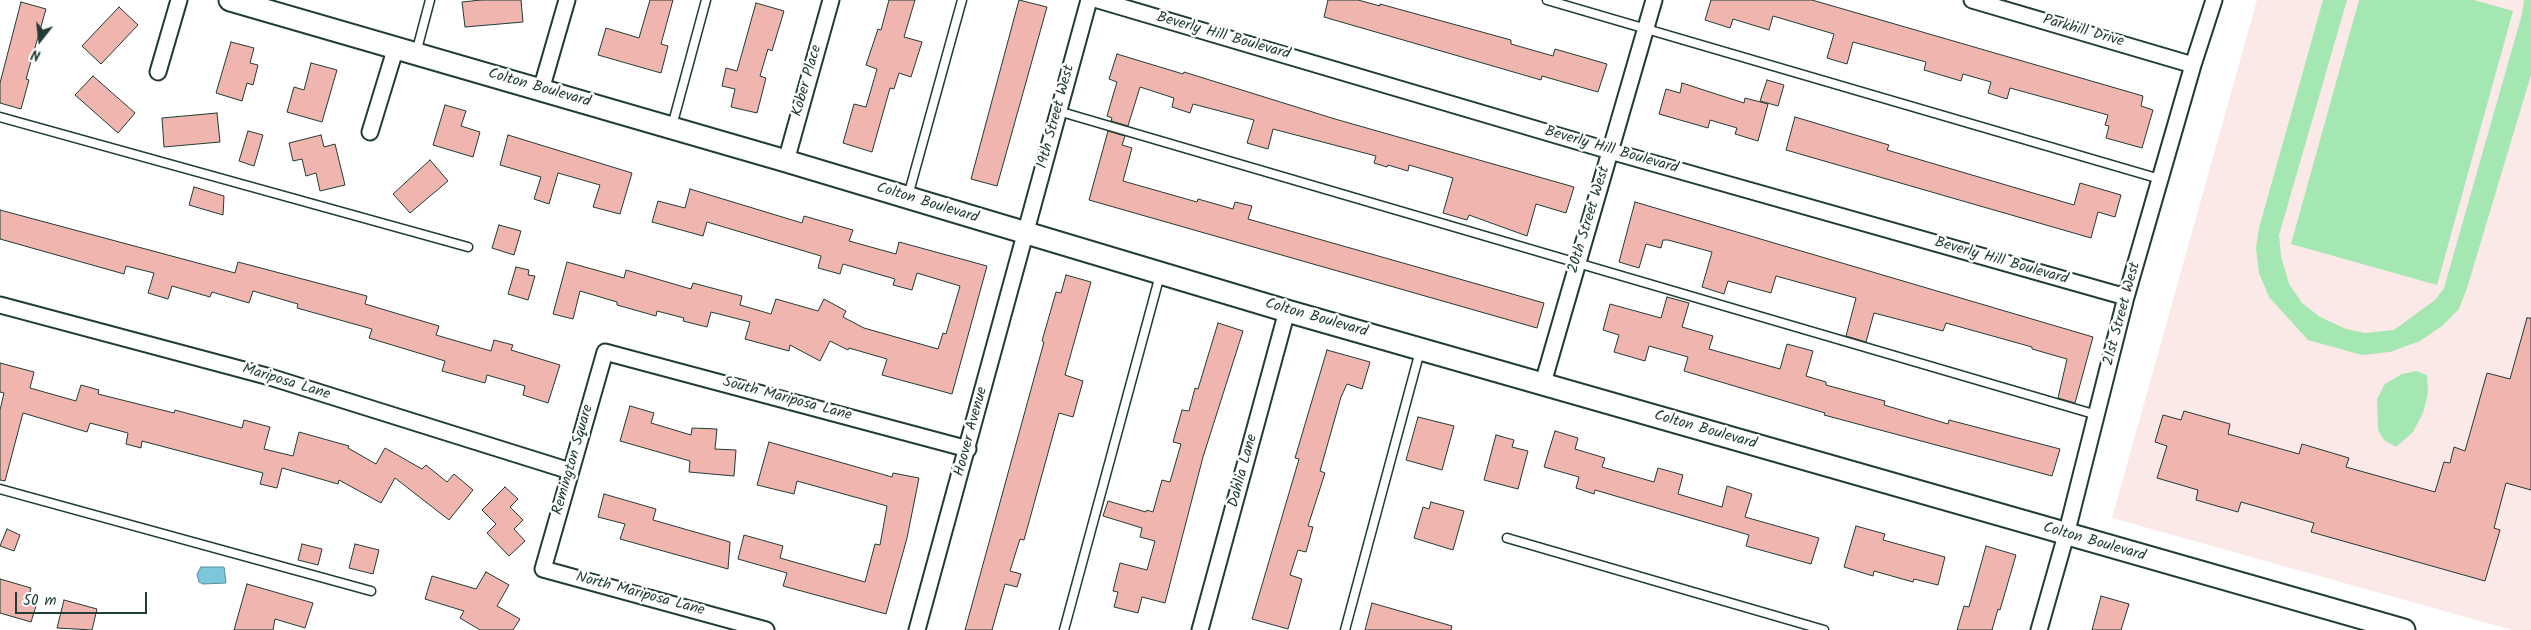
<!DOCTYPE html>
<style>
body{margin:0}
#map{position:relative;width:2531px;height:630px;overflow:hidden;background:#fff;font-family:Kalam,sans-serif}
canvas{display:block}
.north{position:absolute;left:15px;top:15px;width:50px;height:50px;-webkit-text-stroke:4px #fff;paint-order:stroke;rotate:196deg;font-size:14px;font-weight:700;line-height:20px;text-align:center;color:#1f3d34}
.north::after{content:'';display:block;margin:auto;width:18px;height:22px;background:#1f3d34;clip-path:polygon(50% 0,100% 100%,50% 72%,0 100%)}
.scale{position:absolute;left:15px;top:592px;width:132px;height:22px;box-sizing:border-box;border:2px solid #1f3d34;border-top:0;padding-left:6px;font-size:15px;line-height:18px;white-space:nowrap;color:#1f3d34;-webkit-text-stroke:4px #fff;paint-order:stroke}
</style>
<div id="map">
<canvas width="2531" height="630"></canvas>
<div class="north">N</div>
<div class="scale">50 m</div>
</div>
<script>
const c = document.querySelector('canvas').getContext('2d');
c.lineJoin = 'round';
function fill(path, color) { c.fillStyle = color; c.fill(path, 'evenodd'); }
const shape = rows => new Path2D(rows.map(r => 'M' + r).join(''));
function stroke(path, color, width, dash) { c.strokeStyle = color; c.lineWidth = width; c.lineCap = dash ? 'butt' : 'round'; c.setLineDash(dash || []); c.stroke(path); }
function write(font, color, halo, rows, align = 'center') {
  c.font = font + ' Kalam,sans-serif'; c.lineWidth = 5; c.setLineDash([]); c.textBaseline = 'middle'; c.strokeStyle = halo; c.fillStyle = color; for (const [text, x, y, turn = 0] of rows) {
    c.save(); c.translate(x, y); c.rotate((+turn || 0) * Math.PI / 180); c.textAlign = isNaN(turn) ? turn : align; if (halo) c.strokeText(text, 0, 0); c.fillText(text, 0, 0); c.restore();
  }
}
const built = shape([
 [2257,0,2531,0,2531,630,2512,630,2112,518]
]);
const green = shape([
 [2323,0,2347,0,2279,235,2281,256,2289,284,2302,303,2320,317,2346,329,2365,333,2394,330,2435,300,2444,288,2522,14,2524,0,2531,0,2531,75,2467,288,2459,309,2442,326,2420,341,2390,352,2362,355,2308,340,2269,297,2259,273,2256,248,2259,228],
 [2359,0,2474,0,2513,11,2437,285,2291,244],
 [2416,371,2427,375,2428,393,2423,413,2413,432,2396,447,2384,440,2378,430,2377,399,2385,384,2402,374]
]);
const water = shape([
 [201,567,224,567,226,583,203,584,199,582,197,574,201,567]
]);
const building = shape([
 [481,0,521,0,523,22,465,27,462,2,481,0],
 [650,0,673,0,661,44,668,46,661,73,598,55,606,28,639,38,650,0],
 [889,0,915,0,904,37,922,42,911,77,899,73,894,89,890,88,872,152,843,143,854,104,866,107,877,69,866,65,878,29,881,30,889,0],
 [1019,0,1047,7,997,186,971,179,1019,0],
 [1328,0,1358,0,1380,6,1380,4,1511,40,1511,44,1553,56,1555,49,1607,64,1598,92,1542,76,1541,80,1324,17,1328,0],
 [1711,0,1812,0,2143,96,2141,106,2153,110,2142,148,2106,138,2109,126,2105,125,2108,115,2010,88,2007,99,1988,93,1991,82,1963,74,1961,81,1924,70,1926,62,1853,42,1847,64,1827,58,1834,34,1773,16,1769,30,1733,19,1730,28,1705,20,1711,0],
 [21,2,46,9,26,79,29,80,21,109,0,103,0,83,21,2],
 [756,3,784,11,772,51,768,49,760,76,766,78,757,113,731,107,735,89,722,86,726,68,737,71,756,3],
 [119,7,138,25,101,64,82,46,119,7],
 [231,42,254,48,250,63,258,65,253,85,247,83,242,101,216,93,231,42],
 [1117,54,1183,74,1184,72,1335,119,1574,187,1566,213,1536,204,1527,236,1469,215,1467,220,1443,213,1453,178,1409,165,1408,171,1388,165,1387,167,1374,163,1376,156,1273,129,1268,149,1247,143,1254,120,1193,104,1190,113,1172,107,1174,98,1140,87,1128,126,1111,121,1112,118,1107,116,1117,82,1109,79,1117,54],
 [311,63,337,70,322,122,287,112,294,87,304,90,311,63],
 [93,76,135,113,118,133,75,95,93,76],
 [1767,80,1784,85,1778,106,1760,101,1767,80],
 [1682,83,1744,103,1745,98,1768,104,1758,141,1735,134,1737,128,1710,120,1708,128,1659,114,1666,89,1680,93,1682,83],
 [445,105,466,111,461,126,480,132,473,157,433,145,445,105],
 [217,113,220,142,164,147,162,118,217,113],
 [1795,117,1889,145,1887,150,2074,205,2080,183,2121,195,2115,217,2098,212,2091,238,1786,150,1795,117],
 [248,131,263,135,254,166,239,161,248,131],
 [1108,131,1125,136,1122,145,1132,148,1123,181,1197,202,1198,199,1233,209,1235,202,1252,206,1248,219,1544,303,1537,328,1089,200,1108,131],
 [321,135,324,147,335,144,345,185,320,191,316,173,306,176,302,159,293,161,289,143,321,135],
 [508,135,632,173,620,214,593,207,600,185,558,173,549,204,534,199,541,177,500,165,508,135],
 [430,160,448,181,410,213,393,194,430,160],
 [194,187,224,196,223,215,189,205,194,187],
 [690,189,802,223,804,216,853,230,849,241,896,254,899,242,987,266,952,394,882,375,887,359,849,348,848,350,830,341,820,361,790,345,789,351,745,339,750,322,711,312,707,327,683,321,684,318,657,311,656,316,617,305,617,302,580,291,573,319,553,314,567,262,624,278,626,270,691,289,693,283,742,296,740,305,771,314,776,299,818,311,824,299,846,311,843,317,864,328,938,349,943,333,946,334,960,286,917,273,912,290,893,285,895,279,843,264,840,274,818,268,821,256,707,222,703,236,652,222,658,201,685,208,690,189],
 [1635,202,2093,337,2075,403,2058,398,2067,359,2032,349,2032,347,1946,323,1943,331,1874,313,1866,342,1846,336,1856,298,1776,276,1771,293,1728,281,1724,294,1702,287,1712,252,1668,240,1663,240,1661,248,1646,244,1639,268,1619,262,1635,202],
 [0,210,235,273,238,262,367,296,365,304,439,326,436,335,491,351,494,340,513,345,511,350,560,365,548,403,523,395,525,386,487,375,485,383,442,371,445,361,369,338,372,329,297,308,298,304,253,291,249,303,212,292,210,297,172,286,168,299,148,293,154,273,126,266,124,274,0,239,0,210],
 [499,225,521,231,514,255,492,248,499,225],
 [516,267,529,270,528,275,535,276,528,300,508,294,516,267],
 [1066,275,1091,282,1065,375,1083,381,1073,417,1059,413,1024,540,1020,539,1010,571,1021,574,1017,587,1005,584,992,630,965,630,1044,342,1042,341,1056,292,1061,293,1066,275],
 [1667,297,1689,303,1682,327,1713,336,1709,349,1780,369,1787,344,1813,351,1806,376,1826,382,1826,385,1885,401,1884,405,1948,424,1949,420,2060,449,2052,476,1824,415,1825,413,1684,371,1688,357,1649,346,1645,361,1614,352,1619,335,1603,330,1610,304,1661,318,1667,297],
 [2527,318,2531,318,2531,490,2506,483,2494,528,2500,530,2485,581,2311,532,2314,523,2241,502,2238,512,2196,500,2198,490,2157,478,2167,446,2155,442,2163,415,2181,420,2184,411,2230,424,2228,434,2299,454,2302,444,2349,458,2346,467,2435,492,2444,462,2450,463,2454,447,2465,451,2487,373,2510,379,2527,318],
 [1218,323,1243,331,1203,457,1165,603,1142,597,1138,613,1114,607,1118,592,1113,591,1120,563,1147,570,1155,541,1140,537,1142,528,1103,516,1108,501,1146,512,1147,510,1153,512,1162,480,1170,482,1181,444,1173,442,1182,410,1189,411,1195,388,1198,389,1218,323],
 [1327,350,1370,362,1362,389,1347,384,1341,397,1320,471,1325,473,1308,526,1313,527,1306,552,1298,550,1290,575,1302,579,1288,629,1252,619,1299,459,1295,458,1327,350],
 [0,363,34,372,30,388,76,401,81,385,99,390,98,394,174,413,175,410,242,428,244,420,270,427,264,449,293,456,299,432,349,446,348,448,376,464,385,448,422,469,426,465,447,482,454,474,473,490,449,520,395,478,381,503,339,480,338,484,282,468,277,488,260,484,263,473,142,441,141,448,126,444,128,433,90,423,87,432,23,413,5,481,0,480,0,410,4,393,0,392,0,363],
 [630,406,654,413,651,423,691,435,692,428,717,429,715,449,736,450,734,476,689,472,690,461,620,441,630,406],
 [1418,417,1454,426,1442,470,1406,460,1418,417],
 [1555,431,1578,438,1575,449,1605,458,1602,467,1654,482,1658,468,1683,475,1678,494,1722,507,1727,486,1752,494,1745,517,1819,538,1811,564,1746,546,1749,535,1595,490,1594,494,1576,488,1579,477,1544,467,1555,431],
 [1496,435,1514,440,1512,447,1528,451,1518,489,1484,480,1496,435],
 [769,442,892,477,893,473,919,478,907,538,886,614,783,586,787,573,738,559,744,535,783,546,780,558,865,582,875,544,880,545,887,506,797,481,794,494,757,485,769,442],
 [505,487,518,499,510,507,523,520,514,529,525,541,509,556,487,533,496,524,482,510,505,487],
 [604,494,656,509,653,520,730,542,728,569,620,539,625,524,598,517,604,494],
 [1431,502,1464,511,1453,550,1414,538,1423,507,1429,509,1431,502],
 [1856,526,1885,534,1883,540,1945,557,1938,585,1914,579,1913,582,1874,571,1873,576,1844,567,1856,526],
 [7,529,20,535,14,551,0,546,7,529],
 [302,544,322,549,318,565,298,560,302,544],
 [355,544,379,550,373,574,349,568,355,544],
 [1986,546,2016,555,2000,610,1998,609,1992,630,1957,630,1964,606,1969,607,1986,546],
 [486,572,509,585,497,606,520,619,513,630,480,630,460,618,464,611,425,599,432,576,476,589,486,572],
 [0,579,31,588,27,603,36,606,31,622,0,613,0,579],
 [247,584,313,603,305,628,275,619,273,630,234,630,247,584],
 [2101,596,2129,604,2121,630,2092,630,2101,596],
 [64,600,97,609,92,630,57,628,64,600],
 [1372,603,1452,626,1451,630,1365,630,1372,603]
]);
const lane = shape([
 [1547,0,2160,179],
 [416,53,430,0],
 [1058,111,2097,415],
 [0,117,468,247],
 [672,126,706,0],
 [908,196,962,0],
 [0,489,371,591],
 [1507,538,1824,630],
 [1064,630,1160,275],
 [1345,630,1420,351]
]);
const street = shape([
 [1098,0,1610,151,2126,297],
 [1972,0,2193,65],
 [158,72,179,0],
 [541,90,567,0],
 [370,132,396,47],
 [786,161,831,0],
 [0,305,270,377,570,471],
 [1543,383,1654,0],
 [766,630,543,569,605,352,968,449],
 [917,630,1089,0],
 [1200,630,1287,311],
 [2039,630,2066,535,2126,297,2193,65,2214,0]
]);
const secondary = shape([
 [230,0,786,161,1287,311,2404,630]
]);
const streetNames = [
 ["Parkhill Drive",2083,32,16],
 ["Beverly Hill Boulevard",1223,37,16],
 ["Kober Place",808,81,-74],
 ["Colton Boulevard",539,89,16],
 ["19th Street West",1057,117,-75],
 ["Beverly Hill Boulevard",1611,151,16],
 ["Colton Boulevard",927,204,17],
 ["20th Street West",1590,220,-73],
 ["Beverly Hill Boulevard",2001,262,16],
 ["21st Street West",2123,314,-75],
 ["Colton Boulevard",1316,319,16],
 ["Mariposa Lane",286,383,17],
 ["South Mariposa Lane",787,400,15],
 ["Colton Boulevard",1705,431,16],
 ["Hoover Avenue",972,432,-75],
 ["Remington Square",574,460,-74],
 ["Dahlia Lane",1244,471,-75],
 ["Colton Boulevard",2094,543,16],
 ["North Mariposa Lane",640,595,15]
];
fill(built, '#fbe9e7');
fill(green, '#a5e7b2');
fill(water, '#7cc7dc');
stroke(water, '#579099', 1);
fill(building, '#f1b5b0');
stroke(building, '#1f3d34', 1);
stroke(lane, '#1f3d34', 11);
stroke(street, '#1f3d34', 19);
stroke(secondary, '#1f3d34', 25);
stroke(lane, '#fff', 8);
stroke(street, '#fff', 15);
stroke(secondary, '#fff', 21);
write('15px', '#1f3d34', '#fff', streetNames);
</script>
